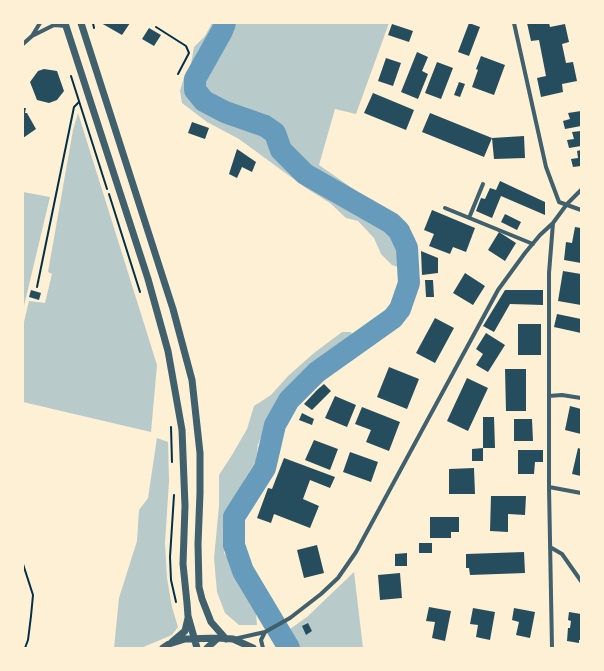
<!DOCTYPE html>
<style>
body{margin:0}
#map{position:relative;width:604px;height:671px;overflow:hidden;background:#fdf0d5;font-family:Overpass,sans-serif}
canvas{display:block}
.frame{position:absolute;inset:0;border:24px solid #fdf0d5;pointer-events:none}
</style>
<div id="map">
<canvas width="604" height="671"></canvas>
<div class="frame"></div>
</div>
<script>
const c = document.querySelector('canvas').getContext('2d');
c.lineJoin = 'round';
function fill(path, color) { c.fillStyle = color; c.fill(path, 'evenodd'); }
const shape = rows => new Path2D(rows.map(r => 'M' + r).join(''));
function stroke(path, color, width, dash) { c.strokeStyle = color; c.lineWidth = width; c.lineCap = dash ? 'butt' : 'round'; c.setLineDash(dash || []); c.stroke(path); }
const green = shape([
 [212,23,389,23,356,114,335,109,319,165,392,216,415,238,417,260,401,268,392,265,381,254,374,238,358,221,346,218,330,203,306,188,239,139,207,122,182,103,180,91,184,77,190,69,194,47,205,36],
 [78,113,157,365,151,432,23,402,23,326,29,301,45,303,52,274,48,272,73,130],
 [23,192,50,197,23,310],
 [342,332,351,332,353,338,343,348,320,360,309,373,291,389,274,409,258,444,256,461,243,482,241,494,233,507,228,521,224,553,234,566,248,594,255,603,257,625,239,625,225,613,217,592,214,558,219,506,219,475,232,455,247,429,254,406,271,395,288,376,314,353],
 [157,438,168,442,169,481,165,543,167,578,172,607,178,627,172,635,141,648,114,648,119,598,137,541,139,510,148,498],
 [354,572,363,648,299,648,290,629,307,617]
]);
const river = shape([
 [225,23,222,31,195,79,195,90,204,101,225,112,265,126,275,133,281,150,305,174,391,223,399,231,407,248,409,283,400,309,393,318,317,372,289,400,275,425,265,468,234,517,234,545,243,571,289,648]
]);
const building = shape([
 [101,23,130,23,122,35],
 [469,23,480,27,469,56,458,52],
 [527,23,549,23,550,27,565,24,569,42,562,44,566,63,573,62,577,81,562,84,563,92,541,97,537,78,546,76,539,40,531,41],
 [392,24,413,31,409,42,388,35],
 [149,28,161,35,154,46,142,39],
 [417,52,428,57,422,71,428,74,418,99,401,92],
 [481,56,505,65,494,95,472,87,478,70,476,69],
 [386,58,401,63,393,86,378,81],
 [437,62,453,68,441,99,425,93],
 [44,69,57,71,64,91,57,100,49,103,37,100,30,82,38,71],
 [459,82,465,84,460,97,454,95],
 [373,93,414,110,406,130,364,113],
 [23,108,26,108,25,113,27,113,36,129,23,138],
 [581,111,581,126,565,129,563,121,570,119,568,113],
 [430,113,492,138,484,157,422,132],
 [192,122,209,128,205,139,188,133],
 [581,131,581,146,569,148,567,140,574,139,572,132],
 [524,136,525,158,494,159,492,138],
 [237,149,256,162,252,172,242,167,237,178,229,174],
 [581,150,581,166,573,167,571,159,578,158,577,151],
 [500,181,545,202,545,215,501,196,492,218,476,211,481,198,485,199,490,188,496,190],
 [432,210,475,228,466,252,453,247,450,254,429,246,434,234,424,230],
 [505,214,521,222,517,230,501,222],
 [575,227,581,228,581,263,564,260,566,242,572,243],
 [499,232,516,243,505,261,488,250],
 [421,251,438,258,438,273,422,275],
 [563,271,581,274,581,305,558,301],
 [465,273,485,286,473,305,453,293],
 [425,280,433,280,434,297,426,297],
 [31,290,41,293,39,300,29,297],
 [505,290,543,290,543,305,510,304,494,332,483,326],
 [557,314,581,319,581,333,554,327],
 [435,318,454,328,435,363,416,353],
 [518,324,541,324,541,355,518,355],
 [486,333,505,345,488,372,476,365,483,354,476,349],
 [389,367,419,379,407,409,377,397],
 [505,369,526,369,526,411,506,411],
 [467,378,488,388,468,431,447,421],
 [324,384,331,391,312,410,304,404,317,390],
 [335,396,356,405,347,427,325,418],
 [570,406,581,409,581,434,565,430],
 [362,407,400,422,389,451,366,442,371,430,355,424],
 [302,413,314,419,312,425,299,420],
 [483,417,494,417,495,448,483,448],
 [514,419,532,419,533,441,514,441],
 [314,440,338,449,330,470,305,460],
 [483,448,483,461,472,461,472,449],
 [578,448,581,449,581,476,572,474],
 [518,450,543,450,543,462,535,462,534,474,518,474],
 [350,452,378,462,371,482,343,472],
 [284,458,335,477,330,488,310,480,303,499,319,506,310,528,274,514,271,523,257,518,268,488,272,489],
 [474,468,475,494,449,494,449,469],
 [491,496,526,496,525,515,508,514,508,532,490,531],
 [430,517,459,517,459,532,451,532,451,538,430,538],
 [419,543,432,543,432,553,419,553],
 [317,545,324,573,304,578,297,550],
 [524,552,525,573,470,575,469,568,466,568,466,554],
 [407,553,407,566,395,566,395,554],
 [400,573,402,598,380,600,378,575],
 [429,607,451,611,445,641,432,638,435,622,426,621],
 [473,608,495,612,490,640,476,637,478,625,470,624],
 [514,608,535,612,530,638,516,635,519,622,512,620],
 [569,612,581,614,581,640,579,640,579,643,567,641,568,628,570,628,571,621,568,620],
 [308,623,312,631,306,635,302,626]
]);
const path = shape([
 [93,23,94,28],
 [156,27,186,46,189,53,178,74],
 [71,76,107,189],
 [109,194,140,292],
 [37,287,74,107,79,102],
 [171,427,172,462],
 [174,495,170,557,171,580,176,602],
 [23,564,33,595,31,616,28,640,25,648]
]);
const minor = shape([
 [514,23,546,167,559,202,581,210],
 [32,36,40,23],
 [23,44,32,36,54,25,66,26],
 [445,208,533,244],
 [469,218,483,184],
 [549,396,562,395,581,398],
 [549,487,581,493],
 [550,547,562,554,581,581],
 [234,639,265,632,290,618,321,594,338,578,356,552,498,290,525,253,540,235,553,223],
 [263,648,261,640,265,632],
 [552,648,549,487,549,273,553,223,567,204,581,190]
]);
const tertiary = shape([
 [65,23,148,279,168,351,182,430,185,506,183,564,187,603,188,616,197,648],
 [81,23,173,309,192,380,200,453,200,493,198,544,199,587,202,599,211,622,226,639],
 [172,642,185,631,188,618],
 [163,648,169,644,185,639,218,638],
 [207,648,218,638,233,639,253,648]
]);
fill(green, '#b9caca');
stroke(river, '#669bbc', 22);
fill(building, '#264d5e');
stroke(path, '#003049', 2);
stroke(minor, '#3f606c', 4);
stroke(tertiary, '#3f606c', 7);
</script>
